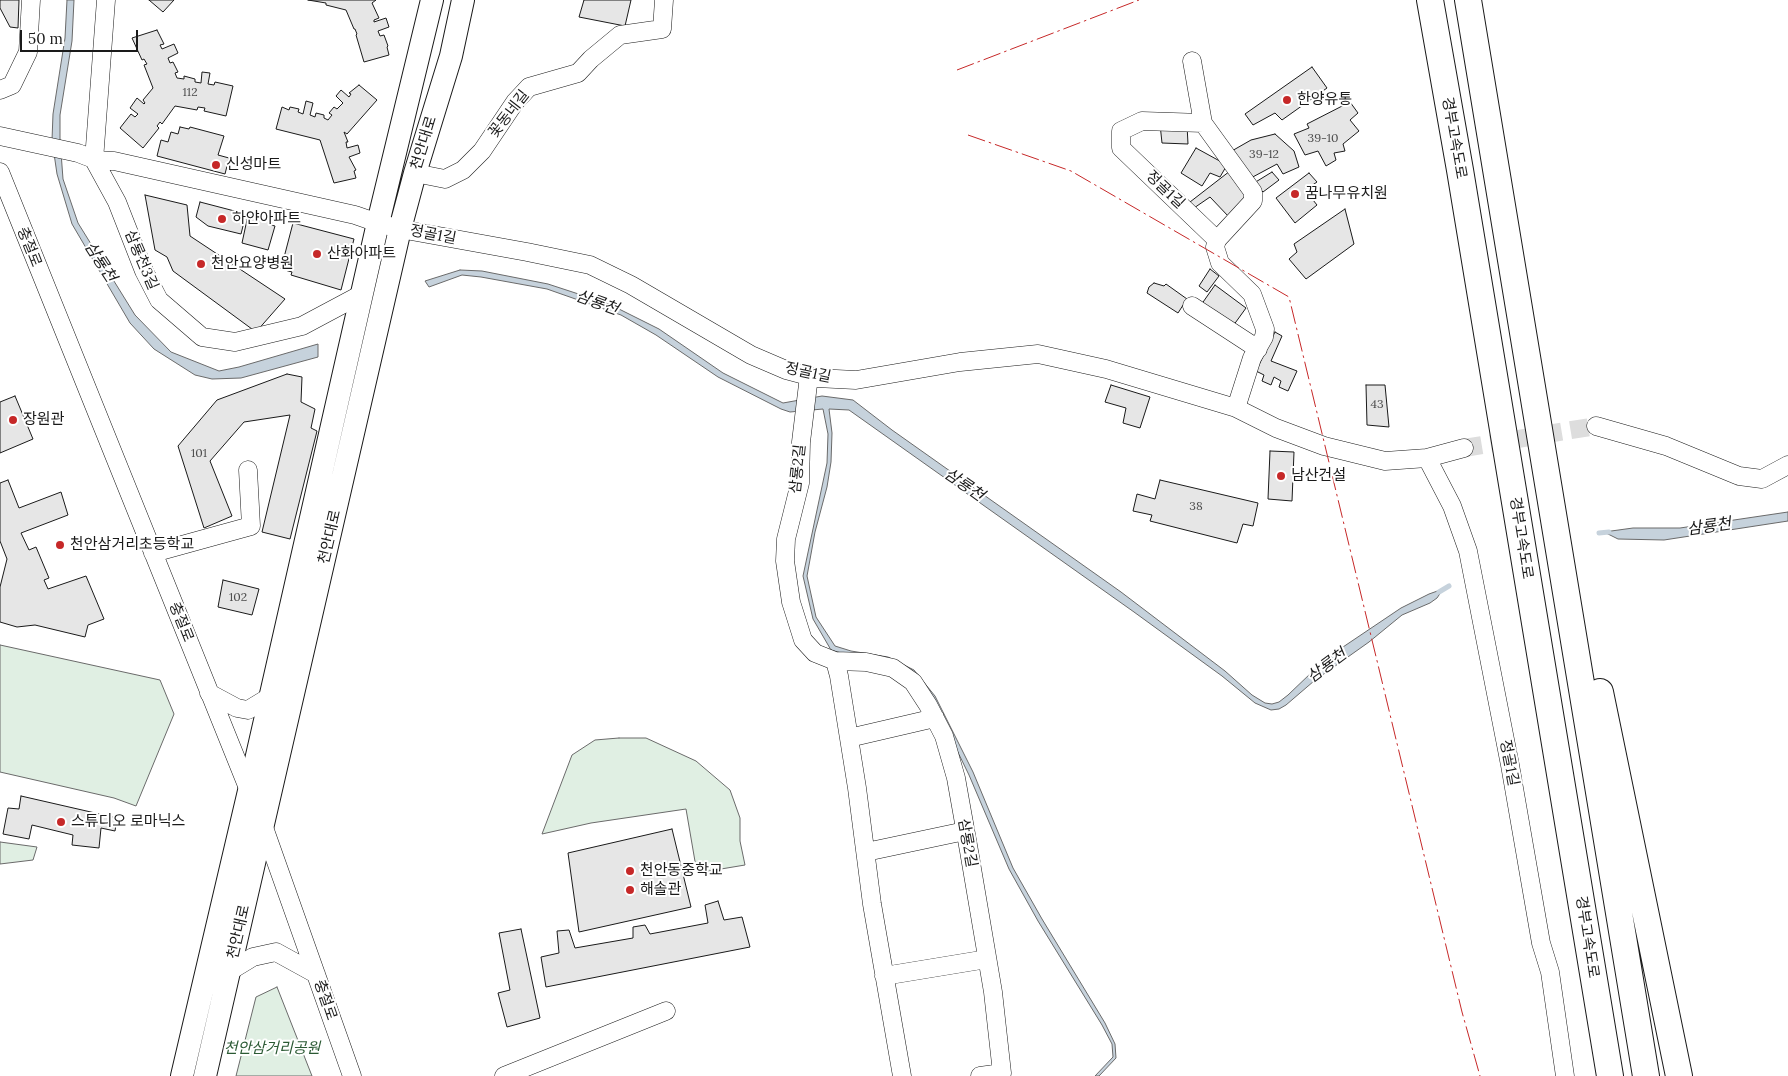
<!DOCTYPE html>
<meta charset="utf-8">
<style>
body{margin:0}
#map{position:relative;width:1788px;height:1076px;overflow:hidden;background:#fff;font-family:Lora,serif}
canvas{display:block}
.scale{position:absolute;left:20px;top:30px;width:118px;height:22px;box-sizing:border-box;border:2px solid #1a1a1a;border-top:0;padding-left:6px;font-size:15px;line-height:18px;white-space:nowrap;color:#1a1a1a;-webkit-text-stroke:4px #fff;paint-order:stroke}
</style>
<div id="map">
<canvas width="1788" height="1076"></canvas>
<div class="scale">50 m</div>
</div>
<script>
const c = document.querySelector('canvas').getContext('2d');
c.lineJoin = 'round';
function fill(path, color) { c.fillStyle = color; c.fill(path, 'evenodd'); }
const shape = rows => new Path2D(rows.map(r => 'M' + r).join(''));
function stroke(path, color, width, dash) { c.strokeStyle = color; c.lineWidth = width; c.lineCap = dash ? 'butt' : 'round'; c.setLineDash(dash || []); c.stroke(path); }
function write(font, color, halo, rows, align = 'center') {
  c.font = font + ' Lora,"Noto Sans KR",serif'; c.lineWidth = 4; c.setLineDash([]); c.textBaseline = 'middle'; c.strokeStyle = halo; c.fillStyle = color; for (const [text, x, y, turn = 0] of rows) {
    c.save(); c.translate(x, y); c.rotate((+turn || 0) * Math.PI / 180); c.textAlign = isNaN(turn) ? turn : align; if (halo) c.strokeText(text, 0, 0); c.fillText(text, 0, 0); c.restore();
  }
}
const green = shape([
 [0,645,160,680,174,714,136,806,114,798,0,772,0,645],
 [619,738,646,738,696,761,730,790,740,818,740,841,745,865,697,873,686,809,591,823,542,834,572,755,595,740,619,738],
 [0,842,37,847,33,860,0,864,0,842],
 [277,987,312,1076,236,1076,256,997,277,987]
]);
const water = shape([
 [67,0,74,0,72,41,60,115,60,139,63,179,78,223,135,315,171,352,219,371,239,367,318,344,318,357,241,378,212,379,195,375,154,349,130,323,72,224,57,174,52,140,53,114,65,38,67,0],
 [460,270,482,271,548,284,609,304,659,329,723,373,783,403,822,396,853,400,892,430,1121,592,1225,671,1252,695,1265,703,1272,704,1279,702,1288,695,1311,673,1343,647,1401,608,1429,594,1443,589,1437,598,1430,603,1402,615,1369,642,1314,681,1286,705,1279,709,1271,710,1255,703,1222,676,1134,612,849,410,829,409,832,433,831,462,827,487,815,532,807,576,816,617,835,646,851,651,888,657,914,670,935,696,973,772,1013,868,1042,919,1105,1023,1115,1044,1116,1058,1099,1076,1095,1076,1113,1057,1112,1044,1102,1025,1038,921,1009,869,969,775,932,699,911,673,831,650,813,619,803,576,827,463,828,434,823,409,790,412,781,409,718,377,656,335,621,315,547,289,481,277,462,275,429,287,425,281,460,270],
 [1788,512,1788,521,1664,540,1618,539,1604,532,1633,528,1680,528,1788,512]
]);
const stream = shape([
 [1599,533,1609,532],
 [1439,592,1449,586]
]);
const building = shape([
 [0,0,19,0,18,28,10,27,0,8,0,0],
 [149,0,174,0,163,12,149,0],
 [308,0,376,0,372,3,379,18,374,20,374,22,386,18,389,27,378,31,380,36,384,35,388,46,387,47,389,55,364,62,356,35,357,34,355,29,354,29,346,10,326,5,326,3,308,0],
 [584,0,631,0,625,26,579,17,584,0],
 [157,30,164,44,160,45,162,49,174,44,178,53,168,58,170,63,173,62,178,72,175,73,177,78,184,79,184,76,195,79,195,82,201,83,202,72,210,73,208,84,214,85,215,82,233,86,226,116,204,111,205,108,198,107,197,110,175,106,162,124,160,122,157,126,159,128,143,148,120,128,131,114,135,117,138,114,130,108,137,98,144,104,145,103,143,100,153,88,144,65,147,64,144,59,142,60,132,38,157,30],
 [1312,67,1327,88,1282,120,1275,113,1253,125,1245,114,1312,67],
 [359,85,377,100,347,134,344,132,348,142,346,142,347,148,358,145,360,153,349,157,356,170,354,171,356,178,334,183,320,140,276,129,282,107,289,110,290,107,299,109,298,112,303,114,306,101,313,103,310,115,315,117,316,113,324,115,324,118,328,120,332,115,329,113,334,107,337,109,343,103,336,96,341,90,349,97,351,94,349,93,359,85],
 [1350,102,1358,113,1350,120,1359,131,1343,144,1345,151,1334,153,1336,160,1326,166,1318,151,1305,155,1294,134,1309,128,1307,124,1350,102],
 [1160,124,1187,125,1188,144,1162,143,1160,124],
 [180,127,189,129,190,127,224,136,218,155,229,158,225,174,157,156,161,140,168,142,171,132,178,134,180,127],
 [1275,134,1294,151,1299,167,1283,174,1277,164,1249,179,1230,152,1251,140,1275,134],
 [1196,148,1227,165,1220,177,1210,173,1202,186,1181,173,1196,148],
 [1230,171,1251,196,1229,217,1210,197,1194,208,1190,202,1230,171],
 [1272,172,1279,180,1263,192,1254,183,1272,172],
 [1309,173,1317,182,1305,190,1317,205,1295,223,1276,198,1309,173],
 [145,195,187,205,190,236,285,299,256,332,173,271,167,257,155,250,145,195],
 [200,202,246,214,241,234,208,226,196,217,200,202],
 [1345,209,1354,244,1306,279,1289,259,1297,252,1294,244,1345,209],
 [248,215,272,222,271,225,275,226,268,250,242,243,248,215],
 [293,223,354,239,341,290,291,275,292,272,281,269,293,223],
 [1210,269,1219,276,1207,292,1199,286,1210,269],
 [1154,283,1164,286,1166,284,1187,299,1178,313,1147,293,1149,287,1154,283],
 [1215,285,1246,308,1233,326,1201,305,1215,285],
 [1275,332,1282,336,1271,361,1297,371,1288,391,1279,387,1281,381,1274,377,1271,385,1262,381,1264,375,1256,371,1275,332],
 [287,374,302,377,301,402,315,409,311,428,317,431,290,539,262,532,290,415,244,422,210,461,232,516,204,528,178,446,217,400,287,374],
 [1111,385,1150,397,1140,428,1123,423,1126,408,1105,402,1111,385],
 [1366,385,1385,385,1389,427,1367,425,1366,385],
 [15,396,33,439,0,453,0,402,15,396],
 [1270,451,1294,452,1292,501,1268,499,1270,451],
 [8,480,19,508,61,492,68,515,21,533,29,550,36,547,49,578,44,580,48,589,86,576,104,619,88,625,85,637,35,625,17,627,0,622,0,587,7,559,0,541,0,483,8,480],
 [1160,480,1258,503,1253,526,1243,524,1237,543,1150,521,1152,515,1133,511,1137,494,1155,499,1160,480],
 [223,580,259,589,252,615,218,607,223,580],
 [21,796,117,818,115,831,101,828,99,848,72,845,73,835,32,825,29,839,3,834,8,808,19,809,21,796],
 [672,829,691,907,579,932,568,853,672,829],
 [718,901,724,920,742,917,750,947,546,987,541,957,559,953,557,931,569,930,575,948,633,938,633,927,645,925,650,934,708,923,705,905,718,901],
 [521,929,540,1018,507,1027,498,993,510,990,499,933,521,929]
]);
const minorTunnel = shape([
 [1464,448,1596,426]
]);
const minor = shape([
 [106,0,94,160,117,202,144,271,159,300,202,337,235,342,302,326,362,294],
 [1192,61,1203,123,1253,192,1253,201,1217,240,1215,247,1220,263,1252,294,1265,329,1264,337,1252,358,1236,408],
 [0,90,12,85,28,52,31,0],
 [1203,123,1142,121,1121,131,1121,148,1217,240],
 [0,136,78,153,104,163],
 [94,160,114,161,355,215,378,223,400,229,527,252,590,265,631,285,751,355,786,370,816,378,856,380,960,362,1038,354,1106,369,1236,408,1276,428,1324,446,1385,461,1427,458,1464,448],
 [0,172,250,793],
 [415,173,445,179,463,170,482,151,515,102,529,87,578,73,591,59,620,35,662,29,664,0],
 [1192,306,1258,349],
 [809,376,801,442,800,483,786,539,785,561,791,602,803,640,815,653,835,661,839,676,857,788,872,904,902,1076],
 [1596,426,1666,446,1739,476,1762,479,1788,465],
 [1427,458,1452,506,1468,551,1510,765,1541,943,1550,972,1565,1076],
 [153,553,251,526,248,470],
 [835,661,866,662,893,668,913,682,928,705,944,736,956,778,969,851,993,992,1002,1073,980,1076],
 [209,693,237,708,248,710,271,696],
 [849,738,935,718],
 [262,822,352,1076],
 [866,852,965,831],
 [230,971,253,957,276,952,316,974],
 [884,976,987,959],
 [504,1076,666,1011]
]);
const major = shape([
 [182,1076,249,791,378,223,432,0],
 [205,1076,400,229,415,173,451,56,463,0]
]);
const highway = shape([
 [1430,0,1460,170,1610,1076],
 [1468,0,1646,1076],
 [1600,692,1679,1076]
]);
const power = shape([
 [957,70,1139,0],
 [968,135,1071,171,1289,297,1462,1012,1480,1076]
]);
const markers = [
 [1287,100,5,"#c62828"],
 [216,165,5,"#c62828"],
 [1295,194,5,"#c62828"],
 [222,219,5,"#c62828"],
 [317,254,5,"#c62828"],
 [201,264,5,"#c62828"],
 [13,420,5,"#c62828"],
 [1281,476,5,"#c62828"],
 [60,545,5,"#c62828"],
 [61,822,5,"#c62828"],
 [630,871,5,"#c62828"],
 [630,890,5,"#c62828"]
];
const numberNames = [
 ["112",190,93],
 ["39-10",1323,139],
 ["39-12",1264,155],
 ["43",1377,405],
 ["101",199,454],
 ["38",1196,507],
 ["102",238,598]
];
const poiNames = [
 ["한양유통",1297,100],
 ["신성마트",226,165],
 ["꿈나무유치원",1305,194],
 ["하얀아파트",232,219],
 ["산화아파트",327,254],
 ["천안요양병원",211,264],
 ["장원관",23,420],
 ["남산건설",1291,476],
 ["천안삼거리초등학교",70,545],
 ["스튜디오 로마닉스",71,822],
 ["천안동중학교",640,871],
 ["해솔관",640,890]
];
const streetNames = [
 ["꽃동네길",509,114,-52],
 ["경부고속도로",1454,138,80],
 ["천안대로",424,143,-73],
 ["정골1길",1165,190,44],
 ["정골1길",433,235,11],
 ["충절로",29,247,68],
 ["삼룡천3길",141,260,67],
 ["정골1길",808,373,12],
 ["삼룡2길",798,469,-84],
 ["천안대로",330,537,-77],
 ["경부고속도로",1521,538,81],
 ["충절로",181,622,68],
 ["정골1길",1509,763,79],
 ["삼룡2길",967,843,80],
 ["천안대로",239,932,-77],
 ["경부고속도로",1587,937,81],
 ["충절로",325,1000,71]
];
const parkNames = [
 ["천안삼거리공원",272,1049]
];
const waterNames = [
 ["삼룡천",100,262,57],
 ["삼룡천",597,303,20],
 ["삼룡천",964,485,35],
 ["삼룡천",1709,527,-8],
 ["삼룡천",1327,666,-37]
];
fill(green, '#e0efe3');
stroke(green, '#6a6a6a', 1);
fill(water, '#c6d2dc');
stroke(water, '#6a6a6a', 1);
stroke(stream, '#c6d2dc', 5);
fill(building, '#e6e6e6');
stroke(building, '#1a1a1a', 1);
stroke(minorTunnel, '#ddd', 18, [18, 9]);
stroke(minor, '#1a1a1a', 19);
stroke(major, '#1a1a1a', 24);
stroke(highway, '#1a1a1a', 28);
stroke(minor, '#fff', 18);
stroke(major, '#fff', 22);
stroke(highway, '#fff', 26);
stroke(power, '#c62828', 1, [18, 4, 2.5, 4]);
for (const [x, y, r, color] of markers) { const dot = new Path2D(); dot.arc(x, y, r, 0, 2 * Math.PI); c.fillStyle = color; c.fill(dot); stroke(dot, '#fff', 2); }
write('12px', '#4d4d4d', null, numberNames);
write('15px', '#1a1a1a', '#fff', poiNames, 'left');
write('15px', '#1a1a1a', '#fff', streetNames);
write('italic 15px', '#2b5a34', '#fff', parkNames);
write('italic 16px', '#1a1a1a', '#fff', waterNames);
</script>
